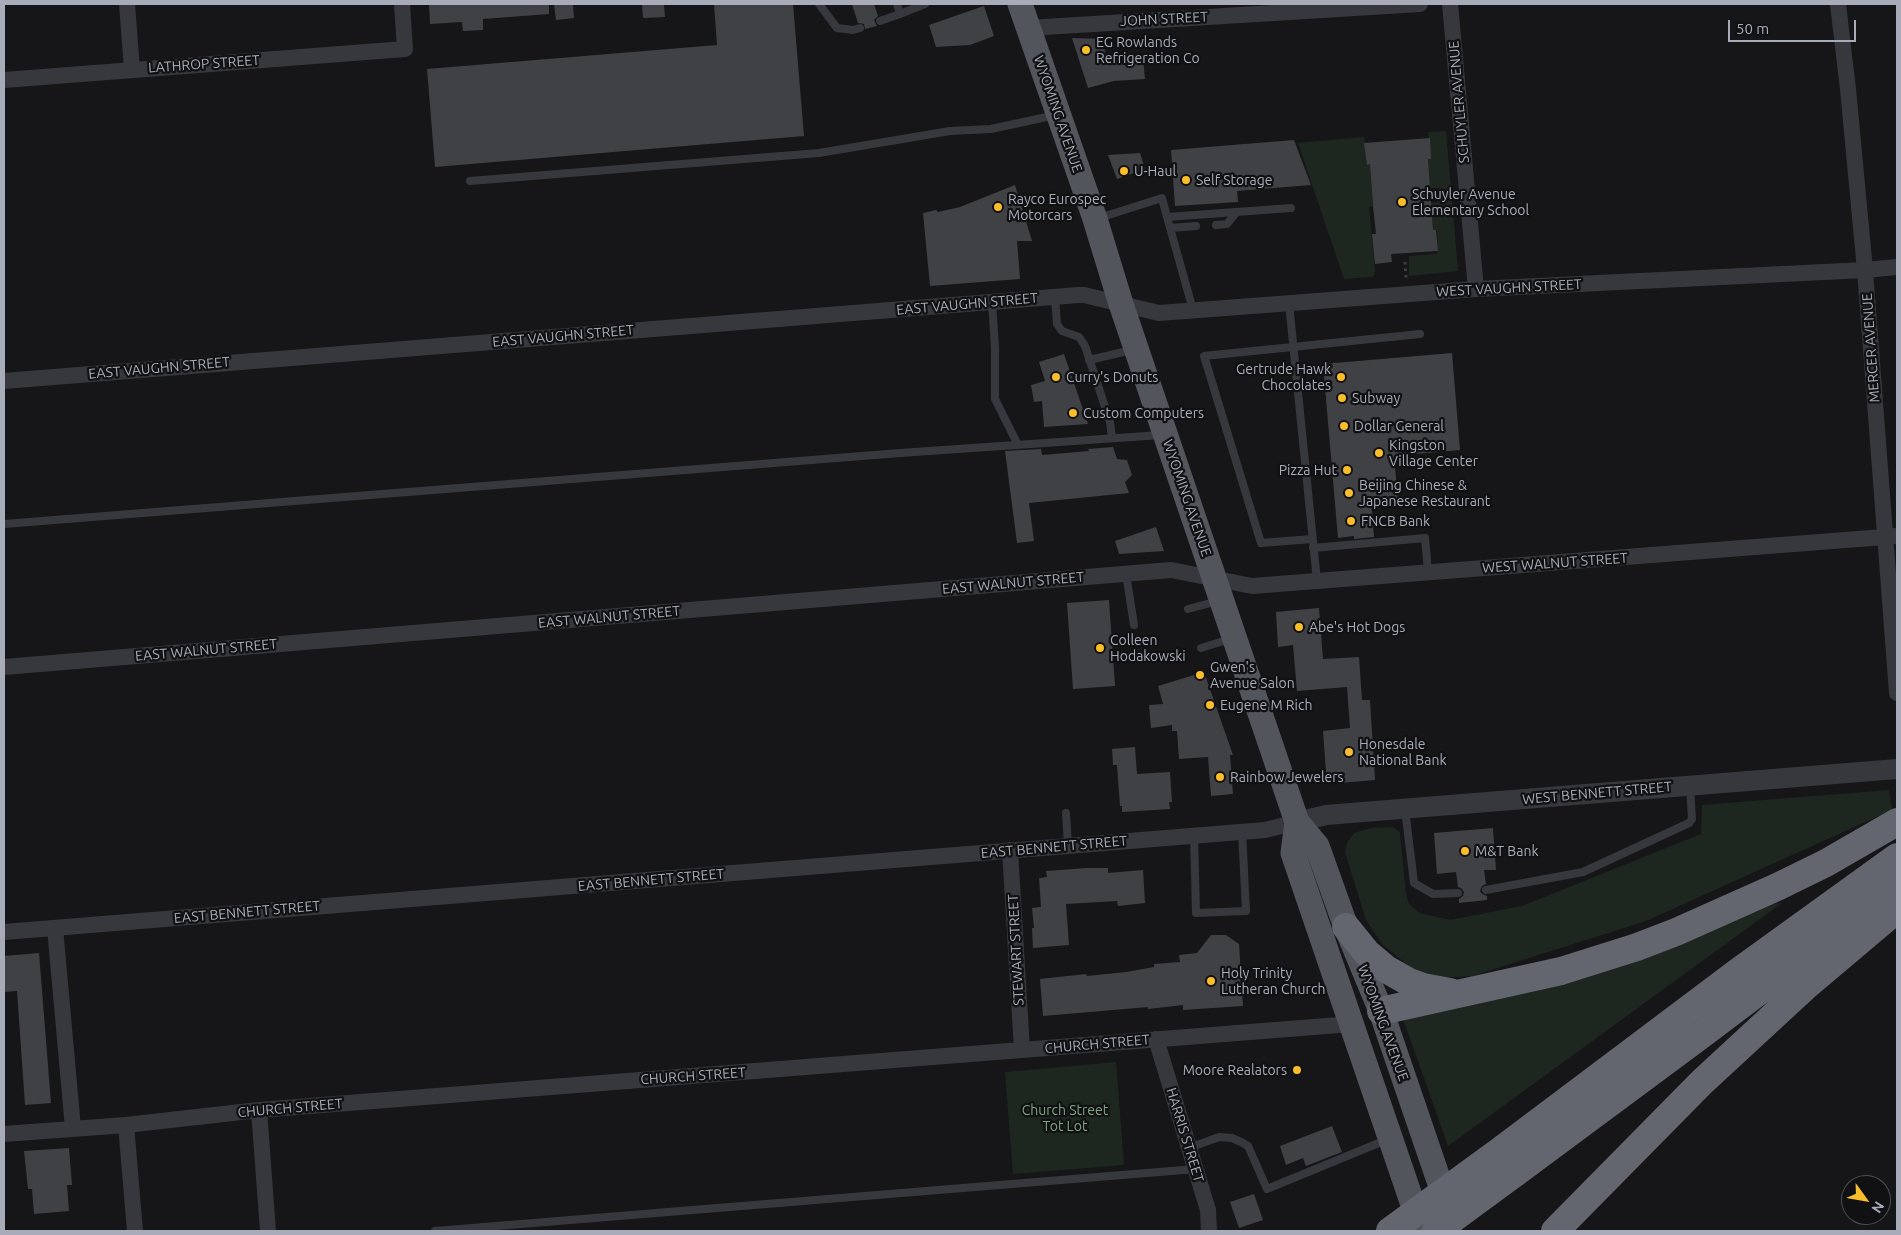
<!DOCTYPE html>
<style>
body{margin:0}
#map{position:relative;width:1901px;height:1235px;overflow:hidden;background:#161618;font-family:Ubuntu,sans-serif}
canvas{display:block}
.frame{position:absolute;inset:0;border:5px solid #a8acb9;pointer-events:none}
.north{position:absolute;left:1841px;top:1175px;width:50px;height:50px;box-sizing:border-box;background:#111113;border:1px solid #4d4f55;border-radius:50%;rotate:122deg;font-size:14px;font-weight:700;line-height:20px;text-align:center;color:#a8acb9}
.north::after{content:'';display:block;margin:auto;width:18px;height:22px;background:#fbbe2b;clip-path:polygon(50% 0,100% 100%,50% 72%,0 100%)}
.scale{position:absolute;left:1728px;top:20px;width:128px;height:22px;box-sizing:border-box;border:2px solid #a8acb9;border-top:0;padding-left:6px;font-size:15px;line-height:18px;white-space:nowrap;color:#a8acb9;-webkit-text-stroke:4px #111113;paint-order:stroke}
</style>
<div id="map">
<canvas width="1901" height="1235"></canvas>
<div class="frame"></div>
<div class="north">N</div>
<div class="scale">50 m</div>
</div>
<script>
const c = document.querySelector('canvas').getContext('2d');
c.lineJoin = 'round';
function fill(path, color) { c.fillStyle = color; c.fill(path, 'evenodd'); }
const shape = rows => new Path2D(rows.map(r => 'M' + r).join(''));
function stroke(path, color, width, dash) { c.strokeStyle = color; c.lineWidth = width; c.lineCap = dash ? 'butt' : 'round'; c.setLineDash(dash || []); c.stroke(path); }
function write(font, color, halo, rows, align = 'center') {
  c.font = font + ' Ubuntu,sans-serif'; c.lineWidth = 4.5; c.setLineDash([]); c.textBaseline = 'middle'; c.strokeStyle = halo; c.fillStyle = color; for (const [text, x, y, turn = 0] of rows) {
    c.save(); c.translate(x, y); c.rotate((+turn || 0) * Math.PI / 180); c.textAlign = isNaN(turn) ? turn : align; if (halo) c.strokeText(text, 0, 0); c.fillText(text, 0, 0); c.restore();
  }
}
const green = shape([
 [1446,131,1458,271,1409,276,1409,256,1436,254,1438,251,1437,230,1433,230,1431,203,1440,201,1439,188,1430,188,1428,159,1431,158,1428,132],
 [1364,137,1367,164,1370,164,1373,206,1369,207,1375,271,1373,277,1344,279,1298,143],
 [1889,790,1892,810,1646,921,1472,976,1435,978,1410,967,1382,944,1366,920,1345,852,1347,843,1354,833,1371,828,1392,827,1397,830,1400,833,1406,894,1409,904,1420,913,1450,920,1522,906,1701,834,1702,805],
 [1782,903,1448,1146,1402,1016,1763,905],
 [1116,1062,1124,1165,1013,1174,1005,1072]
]);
const building = shape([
 [429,4,549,4,549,14,483,19,483,30,463,31,462,22,430,24],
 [554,4,573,4,574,18,556,20],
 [642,4,664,4,665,17,643,18],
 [714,4,793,4,804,136,435,167,427,69,717,45],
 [852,4,874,4,878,16,874,20,877,26,865,29,864,24,858,23],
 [984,6,994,36,970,45,936,47,929,25],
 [1072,38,1102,39,1107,60,1143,58,1145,79,1114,81,1088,88],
 [1430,138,1431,159,1428,159,1430,188,1433,230,1436,230,1438,251,1391,254,1392,262,1375,264,1372,234,1376,234,1373,206,1370,164,1367,165,1364,143],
 [1294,140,1311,185,1237,191,1238,202,1175,206,1171,150],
 [1140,153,1145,169,1117,179,1108,155],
 [1015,185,1032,241,1017,241,1020,279,930,286,923,213,936,210,938,212,960,207],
 [1452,353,1460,450,1394,456,1398,499,1371,501,1374,537,1354,539,1354,536,1338,538,1323,364],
 [1064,354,1088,424,1044,427,1042,401,1034,402,1031,385,1045,381,1039,362],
 [1113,447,1117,459,1127,460,1132,475,1125,482,1129,493,1029,503,1034,541,1017,543,1005,451,1041,449,1042,455,1089,451,1088,449],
 [1156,527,1164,551,1119,554,1115,541],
 [1109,600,1115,686,1073,689,1067,603],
 [1319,608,1323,659,1359,657,1362,700,1370,700,1375,780,1340,783,1326,772,1323,731,1350,728,1347,687,1297,691,1293,645,1278,647,1276,612],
 [1204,672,1233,755,1230,755,1233,794,1211,796,1208,757,1179,759,1177,731,1172,731,1172,725,1151,728,1149,705,1163,704,1158,686],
 [1135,747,1137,774,1170,772,1172,802,1169,802,1170,809,1122,812,1122,806,1120,806,1117,765,1113,765,1112,749],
 [1493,828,1496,870,1484,870,1486,884,1482,886,1480,891,1482,894,1487,896,1487,900,1459,903,1459,899,1463,896,1464,892,1461,888,1458,887,1456,872,1437,874,1434,833],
 [1087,868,1108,868,1108,873,1143,870,1145,903,1118,906,1117,901,1066,904,1069,945,1033,948,1032,928,1034,928,1032,908,1041,907,1039,878,1047,877,1046,871],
 [1211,935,1226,935,1239,944,1243,1006,1183,1010,1183,1005,1148,1009,1148,1007,1043,1016,1040,979,1086,974,1087,976,1126,972,1154,967,1154,964,1180,962,1179,955,1197,953],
 [39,953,51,1103,25,1105,17,991,4,992,4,956],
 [1332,1126,1342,1152,1306,1166,1303,1158,1286,1165,1280,1146],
 [69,1148,72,1185,67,1185,69,1211,34,1214,32,1189,28,1189,24,1151],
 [1254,1194,1263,1220,1239,1228,1230,1202]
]);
const path = shape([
 [1405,262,1406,278]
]);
const service = shape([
 [819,4,837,28,853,30,860,28],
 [900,14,925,4],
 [880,21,900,14,897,4],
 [470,181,819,153,950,131,991,129,1056,115],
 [1167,217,1193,310],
 [1099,218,1162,198,1167,217,1291,208],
 [1216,225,1227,224,1236,213],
 [1170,228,1196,226],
 [1055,297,1057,324,1062,331,1079,337,1085,346,1110,422,1112,438],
 [992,302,995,348,995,399,1018,445],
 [1289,303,1317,581],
 [1089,360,1132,350],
 [4,524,900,453,1161,435],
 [1312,539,1261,543,1204,356,1420,334],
 [1313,548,1425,538,1428,572],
 [1126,574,1134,625],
 [1188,609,1218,601],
 [1201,648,1230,639],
 [1405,809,1414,883,1433,894,1458,893],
 [1066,813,1068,846],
 [1194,835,1196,913,1246,911,1242,831],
 [1486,890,1583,872,1689,823,1692,819,1690,786],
 [1189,1148,1219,1137,1232,1138,1243,1143,1248,1146,1267,1189,1386,1140],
 [435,1231,1196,1169]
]);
const minor = shape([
 [127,4,132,69],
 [1450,4,1476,289],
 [1838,4,1848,89,1865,270,1897,693],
 [1028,28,1420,4],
 [4,80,405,49,402,4],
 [4,381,1078,295,1084,295,1159,313,1476,289,1865,270,1897,267],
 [4,667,1171,570,1252,586,1897,536],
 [1010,850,1022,1050],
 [55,928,73,1128],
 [4,932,1265,830,1297,822],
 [1156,1039,1208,1210,1209,1231],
 [259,1110,268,1231],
 [126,1125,135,1231],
 [4,1134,126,1125,259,1110,1352,1024]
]);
const tertiary = shape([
 [1297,822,1326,815,1897,769]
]);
const primary = shape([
 [1020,4,1095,219,1121,304,1297,822,1317,846,1346,927,1381,1011,1449,1210],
 [1297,822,1293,853,1422,1231]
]);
const motorway = shape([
 [1346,927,1367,953,1386,969,1409,982,1423,987,1450,992],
 [1381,1011,1561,971,1637,947,1676,932,1777,887,1826,863,1897,822],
 [1504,1148,1738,972,1897,857],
 [1515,1173,1701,1035,1897,887],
 [1555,1231,1702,1082,1807,985,1897,909]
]);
const motorwayBridge = shape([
 [1390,1231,1504,1148],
 [1436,1231,1515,1173]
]);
const markers = [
 [1086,50,5,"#fbbe2b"],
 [1124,171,5,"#fbbe2b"],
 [1186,180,5,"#fbbe2b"],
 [1402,202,5,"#fbbe2b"],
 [998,207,5,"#fbbe2b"],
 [1056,377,5,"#fbbe2b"],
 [1341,377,5,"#fbbe2b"],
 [1342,398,5,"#fbbe2b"],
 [1073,413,5,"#fbbe2b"],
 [1344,426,5,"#fbbe2b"],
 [1379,453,5,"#fbbe2b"],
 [1347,470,5,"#fbbe2b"],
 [1349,493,5,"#fbbe2b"],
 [1351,521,5,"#fbbe2b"],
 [1299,627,5,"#fbbe2b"],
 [1100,648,5,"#fbbe2b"],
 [1200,675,5,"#fbbe2b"],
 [1210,705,5,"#fbbe2b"],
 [1349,752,5,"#fbbe2b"],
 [1220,777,5,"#fbbe2b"],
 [1465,851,5,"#fbbe2b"],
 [1211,981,5,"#fbbe2b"],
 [1297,1070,5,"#fbbe2b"]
];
const streetNames = [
 ["JOHN STREET",1164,19,-3],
 ["LATHROP STREET",204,64,-4],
 ["SCHUYLER AVENUE",1459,102,-95],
 ["WYOMING AVENUE",1058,114,71],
 ["WEST VAUGHN STREET",1509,288,-3],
 ["EAST VAUGHN STREET",967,304,-5],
 ["EAST VAUGHN STREET",563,336,-5],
 ["MERCER AVENUE",1871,348,-94],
 ["EAST VAUGHN STREET",159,368,-5],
 ["WYOMING AVENUE",1187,498,71],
 ["WEST WALNUT STREET",1555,563,-4],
 ["EAST WALNUT STREET",1013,583,-5],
 ["EAST WALNUT STREET",609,617,-5],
 ["EAST WALNUT STREET",206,650,-5],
 ["WEST BENNETT STREET",1597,793,-5],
 ["EAST BENNETT STREET",1054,847,-5],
 ["EAST BENNETT STREET",651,880,-5],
 ["EAST BENNETT STREET",247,912,-5],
 ["STEWART STREET",1016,950,-93],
 ["WYOMING AVENUE",1383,1023,70],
 ["CHURCH STREET",1097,1044,-5],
 ["CHURCH STREET",693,1076,-4],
 ["CHURCH STREET",290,1108,-5],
 ["HARRIS STREET",1185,1135,73]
];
const poiNames = [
 ["EG Rowlands",1096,42],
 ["Refrigeration Co",1096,58],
 ["U-Haul",1134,171],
 ["Self Storage",1196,180],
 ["Schuyler Avenue",1412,194],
 ["Elementary School",1412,210],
 ["Rayco Eurospec",1008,199],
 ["Motorcars",1008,215],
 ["Gertrude Hawk",1331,369,"right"],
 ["Chocolates",1331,385,"right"],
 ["Curry's Donuts",1066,377],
 ["Subway",1352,398],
 ["Custom Computers",1083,413],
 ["Dollar General",1354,426],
 ["Kingston",1389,445],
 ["Village Center",1389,461],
 ["Pizza Hut",1337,470,"right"],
 ["Beijing Chinese &",1359,485],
 ["Japanese Restaurant",1359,501],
 ["FNCB Bank",1361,521],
 ["Abe's Hot Dogs",1309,627],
 ["Colleen",1110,640],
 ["Hodakowski",1110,656],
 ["Gwen's",1210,667],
 ["Avenue Salon",1210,683],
 ["Eugene M Rich",1220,705],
 ["Honesdale",1359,744],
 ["National Bank",1359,760],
 ["Rainbow Jewelers",1230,777],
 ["M&T Bank",1475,851],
 ["Holy Trinity",1221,973],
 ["Lutheran Church",1221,989],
 ["Moore Realators",1287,1070,"right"]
];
const parkNames = [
 ["Church Street",1065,1110],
 ["Tot Lot",1065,1126]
];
fill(green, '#1e271f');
fill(building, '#404145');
stroke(path, '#3d3f45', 3, [2.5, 4]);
stroke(service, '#37383e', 8);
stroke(minor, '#37383e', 16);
stroke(tertiary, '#37383e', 20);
stroke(primary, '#53555d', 25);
stroke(motorway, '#63656f', 28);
stroke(motorwayBridge, '#63656f', 28);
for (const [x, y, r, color] of markers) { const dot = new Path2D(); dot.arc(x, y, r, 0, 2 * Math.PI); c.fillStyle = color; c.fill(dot); stroke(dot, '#111113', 2); }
write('14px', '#a8acb9', '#111113', streetNames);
write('14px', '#a8acb9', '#111113', poiNames, 'left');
write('14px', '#7ea582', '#111113', parkNames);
</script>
